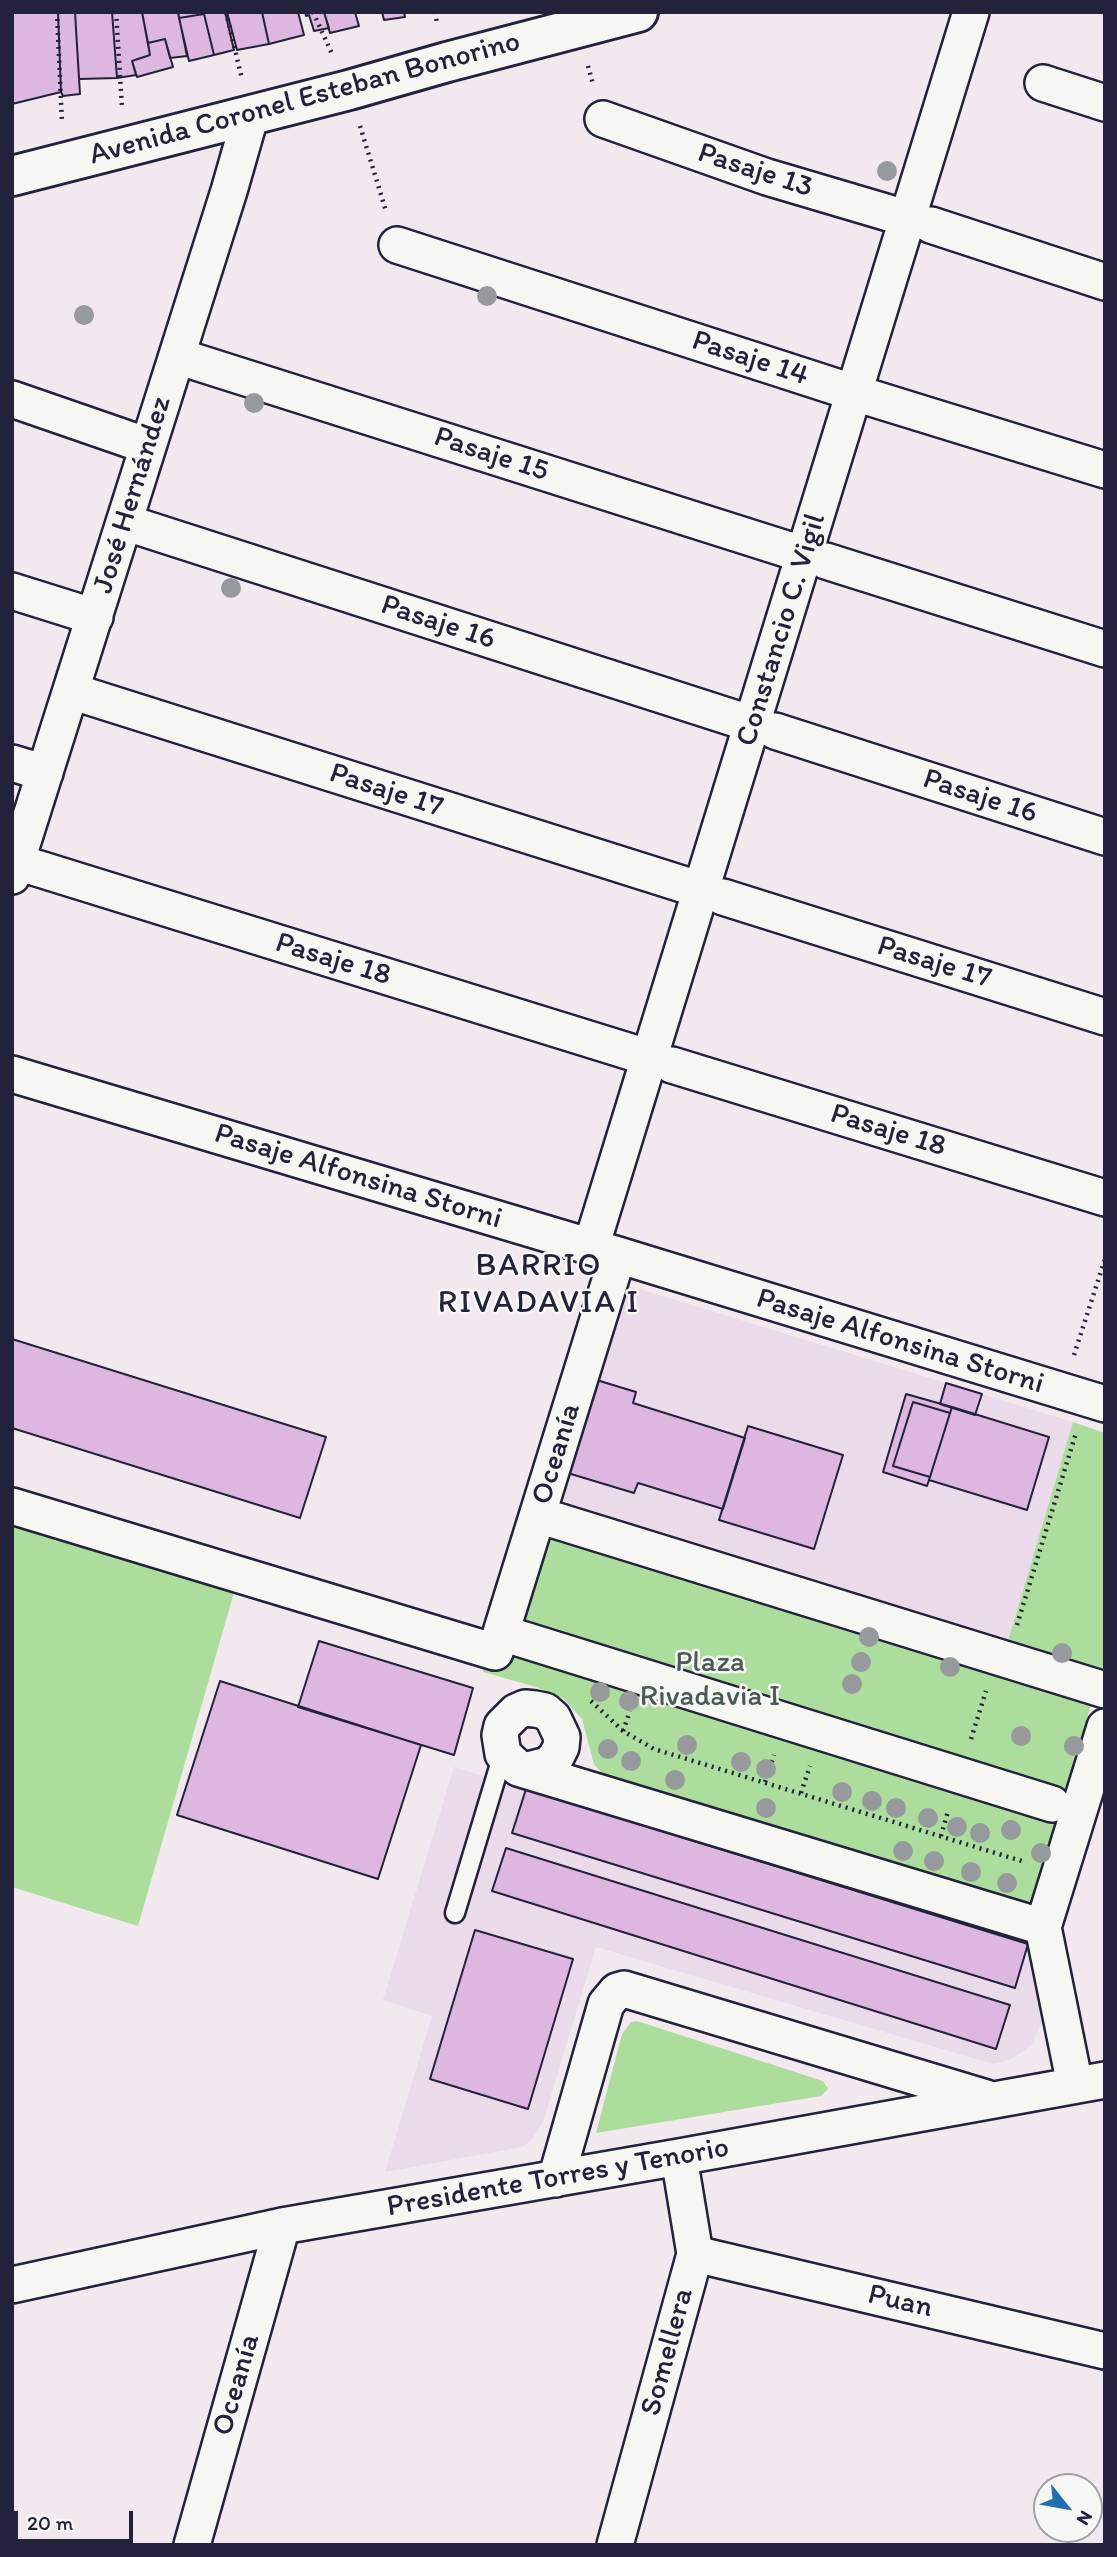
<!DOCTYPE html>
<meta charset="utf-8">
<style>
body{margin:0}
#map{position:relative;width:1117px;height:2557px;overflow:hidden;background:#f1e9ee;font-family:Itim,sans-serif}
canvas{display:block}
.frame{position:absolute;inset:0;border:14px solid #22223b;pointer-events:none}
.north{position:absolute;left:1033px;top:2473px;width:70px;height:70px;box-sizing:border-box;background:#f6f6f2;border:2px solid #a1a1a9;border-radius:50%;rotate:121deg;font-size:19px;font-weight:700;line-height:28px;text-align:center;color:#22223b}
.north::after{content:'';display:block;margin:auto;width:24px;height:32px;background:#1f6fb2;clip-path:polygon(50% 0,100% 100%,50% 72%,0 100%)}
.scale{position:absolute;left:14px;top:2511px;width:119px;height:32px;box-sizing:border-box;border:4px solid #22223b;border-top:0;padding-left:9px;font-size:21px;line-height:24px;white-space:nowrap;color:#22223b;-webkit-text-stroke:5px #f6f6f2;paint-order:stroke}
</style>
<div id="map">
<canvas width="1117" height="2557"></canvas>
<div class="frame"></div>
<div class="north">N</div>
<div class="scale">20 m</div>
</div>
<script>
const c = document.querySelector('canvas').getContext('2d');
c.lineJoin = 'round';
function fill(path, color) { c.fillStyle = color; c.fill(path, 'evenodd'); }
const shape = rows => new Path2D(rows.map(r => 'M' + r).join(''));
function stroke(path, color, width, dash) { c.strokeStyle = color; c.lineWidth = width; c.lineCap = dash ? 'butt' : 'round'; c.setLineDash(dash || []); c.stroke(path); }
function write(font, color, halo, rows, align = 'center') {
  c.font = font + ' Itim,sans-serif'; c.lineWidth = 5; c.setLineDash([]); c.textBaseline = 'middle'; c.strokeStyle = halo; c.fillStyle = color; for (const [text, x, y, turn = 0] of rows) {
    c.save(); c.translate(x, y); c.rotate((+turn || 0) * Math.PI / 180); c.textAlign = isNaN(turn) ? turn : align; if (halo) c.strokeText(text, 0, 0); c.fillText(text, 0, 0); c.restore();
  }
}
const built = shape([
 [620,1283,1073,1422,1008,1641,552,1500],
 [454,1767,1035,1946,1044,2003,1041,2024,1032,2044,1019,2054,1006,2061,993,2064,596,1947,543,2122,531,2141,522,2147,385,2172,432,2016,383,2000]
]);
const green = shape([
 [1073,1422,1105,1433,1105,1659,1031,1901,1025,1907,606,1778,594,1764,582,1719,564,1699,536,1687,483,1672,536,1495,1008,1641],
 [12,1506,239,1575,138,1926,12,1887],
 [637,2021,823,2081,828,2089,821,2096,596,2133,622,2034,631,2022]
]);
const building = shape([
 [12,12,58,12,61,92,12,104,12,12],
 [58,12,75,12,80,94,63,96,61,92,58,12],
 [75,12,112,12,117,78,79,79,75,12],
 [112,12,142,12,150,55,132,61,136,75,117,78,112,12],
 [142,12,178,12,187,56,170,58,165,39,148,43,142,12],
 [178,12,225,12,234,50,214,55,204,14,179,18,178,12],
 [227,12,262,12,269,44,237,50,227,12],
 [262,12,298,12,304,35,269,44,262,12],
 [305,12,324,12,329,28,314,31,309,15,306,16,305,12],
 [324,12,355,12,359,26,330,33,324,12],
 [382,12,404,12,405,17,384,20,382,12],
 [204,14,214,55,189,61,179,18,204,14],
 [165,39,173,67,137,77,132,61,150,55,148,43,165,39],
 [12,1339,326,1437,300,1518,12,1428,12,1339],
 [590,1378,636,1392,633,1403,745,1438,723,1509,638,1483,634,1493,561,1471,590,1378],
 [946,1383,982,1394,975,1415,940,1404,946,1383],
 [906,1394,952,1407,950,1413,913,1402,893,1466,930,1477,927,1486,883,1472,906,1394],
 [913,1402,950,1413,930,1477,893,1466,913,1402],
 [952,1407,1049,1437,1027,1510,929,1480,952,1407],
 [748,1426,843,1455,814,1549,719,1520,748,1426],
 [319,1641,473,1688,454,1755,298,1707,319,1641],
 [220,1681,421,1745,378,1879,177,1815,220,1681],
 [526,1789,1028,1944,1015,1988,512,1833,526,1789],
 [506,1848,1010,2005,996,2049,492,1891,506,1848],
 [475,1930,573,1959,528,2109,430,2079,475,1930]
]);
const path = shape([
 [57,12,62,123],
 [116,12,122,107],
 [226,12,242,79],
 [313,12,333,56],
 [435,12,437,23],
 [588,66,593,84],
 [360,126,386,211],
 [1074,1355,1105,1259],
 [1017,1625,1076,1433],
 [591,1701,623,1731,654,1749,1025,1862],
 [623,1731,630,1711],
 [971,1739,986,1691],
 [765,1782,774,1755],
 [801,1793,810,1766],
 [941,1836,948,1811]
]);
const lane = shape([
 [455,1913,503,1754]
]);
const street = shape([
 [1043,83,1105,103],
 [603,119,767,177,909,219],
 [931,225,1105,282],
 [397,245,855,393,1105,470],
 [177,356,805,555],
 [12,399,148,446],
 [124,522,752,724],
 [826,561,1105,649],
 [12,591,95,617],
 [71,691,701,890],
 [775,731,1105,837],
 [12,763,45,773],
 [17,862,650,1058],
 [12,876,229,191,251,114],
 [723,897,1105,1017],
 [672,1065,1105,1198],
 [12,1074,618,1255,1105,1404],
 [591,1247,971,12],
 [12,1506,495,1652,618,1255],
 [538,1515,1105,1690],
 [502,1633,1052,1804],
 [528,1770,548,1765,556,1757,561,1747,562,1737,553,1718,545,1711,535,1709,525,1708,516,1712,502,1726,500,1735,503,1754,518,1768,1043,1927],
 [1075,2085,1043,1927,1105,1727],
 [556,2179,606,2004,617,1991,624,1989,986,2098],
 [695,2254,1105,2351],
 [12,2285,282,2226,679,2157,1105,2080],
 [192,2545,282,2226],
 [615,2545,695,2254,679,2157]
]);
const secondary = shape([
 [12,176,349,90,447,62,638,12]
]);
const trees = [
 [887,171],
 [487,296],
 [84,315],
 [254,403],
 [231,588],
 [869,1637],
 [1062,1653],
 [861,1662],
 [950,1667],
 [852,1684],
 [600,1692],
 [629,1701],
 [1021,1736],
 [687,1745],
 [1074,1746],
 [608,1749],
 [631,1761],
 [741,1762],
 [766,1769],
 [675,1780],
 [842,1792],
 [872,1801],
 [766,1808],
 [896,1808],
 [928,1818],
 [957,1827],
 [1011,1830],
 [980,1833],
 [903,1851],
 [1041,1853],
 [934,1861],
 [971,1872],
 [1007,1883]
];
const streetNames = [
 ["Avenida Coronel Esteban Bonorino",305,99,-15],
 ["Pasaje 13",755,171,18],
 ["Pasaje 14",750,359,18],
 ["Pasaje 15",491,455,18],
 ["José Hernández",133,495,-73],
 ["Pasaje 16",438,623,18],
 ["Constancio C. Vigil",782,630,-73],
 ["Pasaje 17",386,791,18],
 ["Pasaje 16",980,797,18],
 ["Pasaje 18",333,960,17],
 ["Pasaje 17",934,963,17],
 ["Pasaje 18",888,1131,17],
 ["Pasaje Alfonsina Storni",358,1177,17],
 ["Pasaje Alfonsina Storni",900,1342,17],
 ["Oceanía",557,1454,-73],
 ["Presidente Torres y Tenorio",558,2178,-10],
 ["Puan",900,2302,13],
 ["Somellera",668,2352,-75],
 ["Oceanía",237,2385,-74]
];
const parkNames = [
 ["Plaza",710,1663],
 ["Rivadavia I",710,1697]
];
const neighbourhoodNames = [
 ["BARRIO",539,1267],
 ["RIVADAVIA I",539,1304]
];
fill(built, '#ebdaea');
fill(green, '#acdd9d');
fill(building, '#ddb7df');
stroke(building, '#22223b', 2);
stroke(lane, '#22223b', 23);
stroke(street, '#22223b', 40);
stroke(secondary, '#22223b', 44);
stroke(path, '#22223b', 4.5, [2, 5]);
stroke(lane, '#f6f6f2', 18);
stroke(street, '#f6f6f2', 35);
stroke(secondary, '#f6f6f2', 38);
c.fillStyle = '#969a9c';
for (const [x, y] of trees) { c.beginPath(); c.arc(x, y, 10, 0, 2 * Math.PI); c.fill(); }
write('30px', '#22223b', '#f6f6f2', streetNames);
write('30px', '#4b5a58', '#f6f6f2', parkNames);
c.letterSpacing = '2px';
write('32px', '#22223b', '#f6f6f2', neighbourhoodNames);
c.letterSpacing = '0px';
</script>
